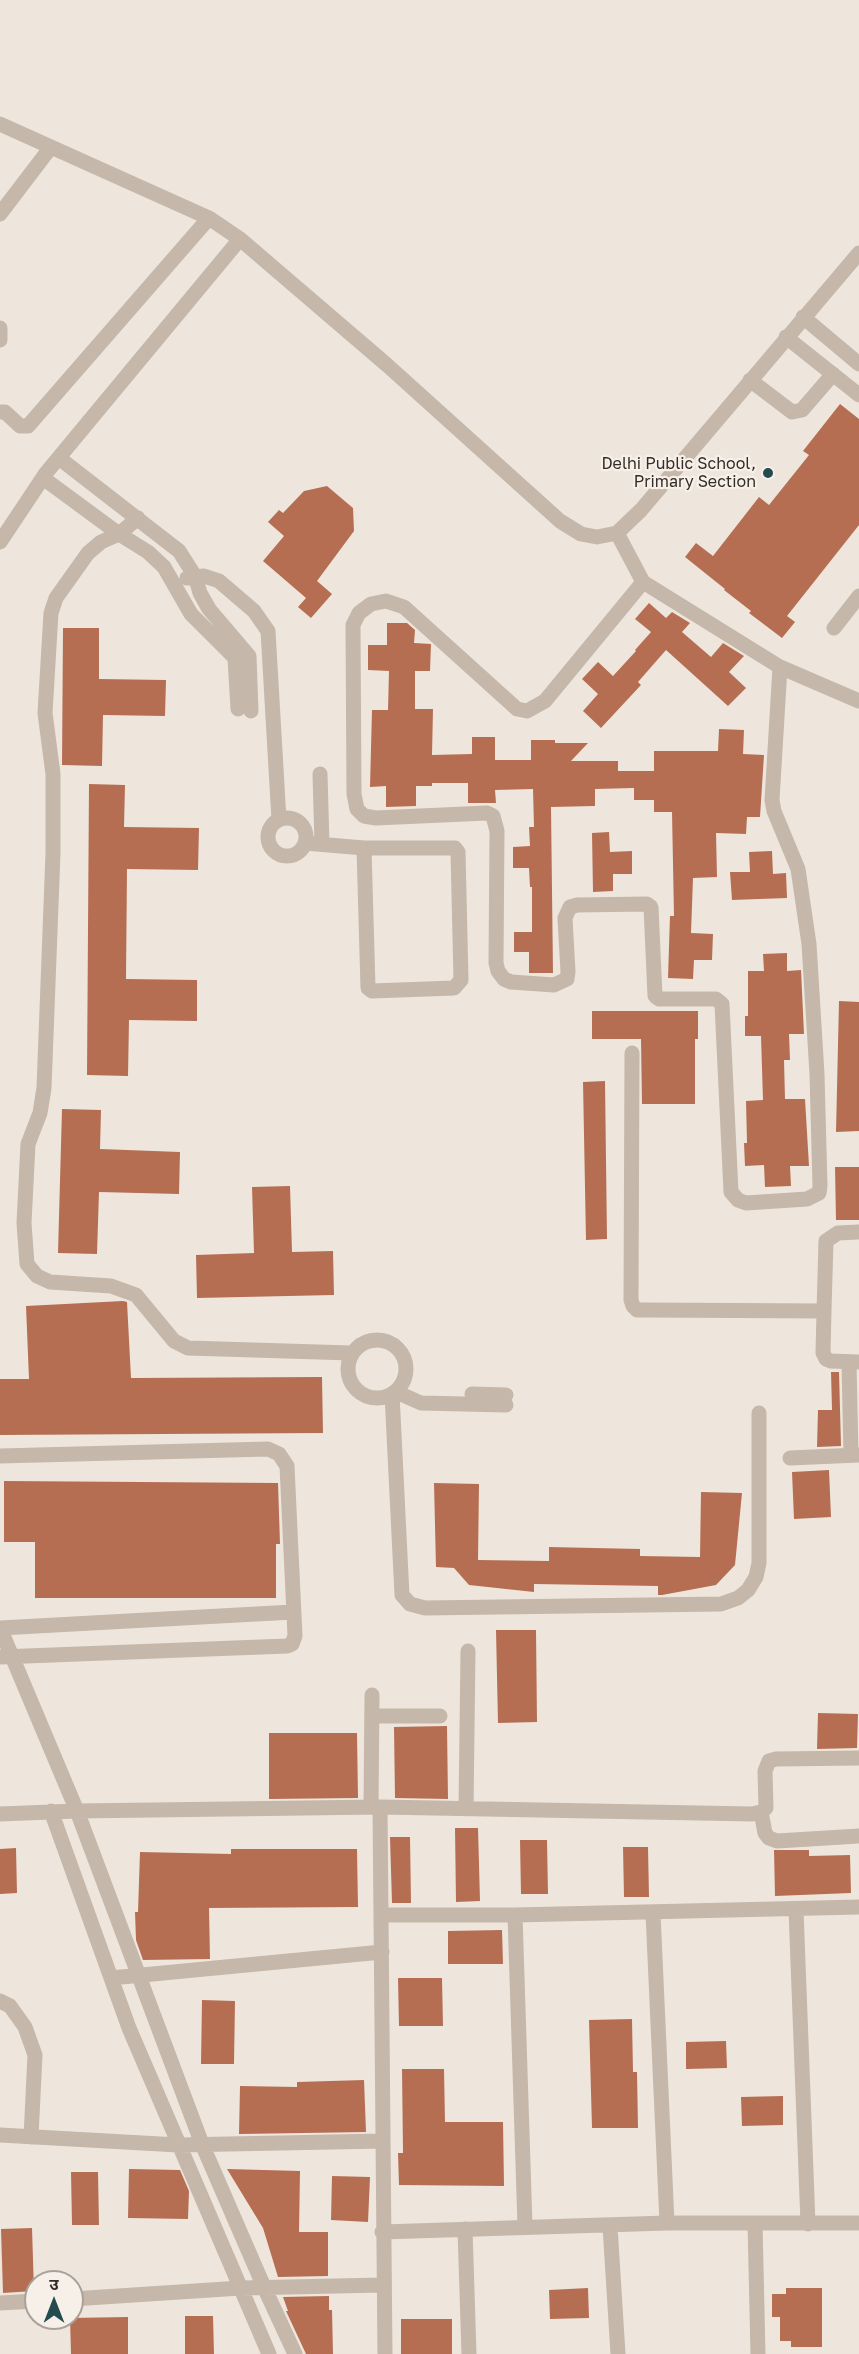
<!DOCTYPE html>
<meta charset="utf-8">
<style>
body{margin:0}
#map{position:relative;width:859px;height:2354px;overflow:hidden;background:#eee6dc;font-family:"Golos Text","Noto Sans Devanagari",sans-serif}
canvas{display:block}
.north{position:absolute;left:24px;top:2270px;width:60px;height:60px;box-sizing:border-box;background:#f7f0e8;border:2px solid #a9a29b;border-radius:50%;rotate:0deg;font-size:16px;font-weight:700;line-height:24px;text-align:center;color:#332c28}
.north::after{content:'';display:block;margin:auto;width:21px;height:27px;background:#244b4f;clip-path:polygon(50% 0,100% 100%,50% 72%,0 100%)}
</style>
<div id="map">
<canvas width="859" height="2354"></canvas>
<div class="north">उ</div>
</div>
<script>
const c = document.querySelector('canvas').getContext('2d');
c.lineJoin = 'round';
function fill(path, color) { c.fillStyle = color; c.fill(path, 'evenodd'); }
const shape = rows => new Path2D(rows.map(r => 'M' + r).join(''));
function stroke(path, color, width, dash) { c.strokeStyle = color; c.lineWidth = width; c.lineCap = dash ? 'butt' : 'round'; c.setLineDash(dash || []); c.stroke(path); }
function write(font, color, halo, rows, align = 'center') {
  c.font = font + ' "Golos Text",sans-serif'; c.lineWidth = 4.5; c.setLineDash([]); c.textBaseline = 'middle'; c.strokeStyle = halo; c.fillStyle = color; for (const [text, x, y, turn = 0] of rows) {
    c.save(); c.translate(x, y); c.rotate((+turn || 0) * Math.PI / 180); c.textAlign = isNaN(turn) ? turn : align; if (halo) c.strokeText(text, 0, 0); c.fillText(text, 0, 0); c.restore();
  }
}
const building = shape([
 [840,404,859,419,859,525,787,616,795,622,782,638,749,613,751,611,724,590,725,589,685,557,696,543,713,556,759,497,769,505,809,455,803,451],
 [327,486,353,508,354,531,317,581,332,594,311,618,298,607,306,598,263,561,284,536,268,522,279,510,283,513,304,491],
 [649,603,666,618,672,612,690,623,682,632,711,657,723,643,744,656,729,672,746,688,728,706,666,650,638,682,641,685,601,728,583,711,598,694,582,679,598,662,613,676,636,651,635,650,651,632,635,619],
 [387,623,407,623,415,630,414,643,431,644,430,671,415,671,415,709,433,709,432,755,472,754,472,737,495,737,495,760,531,760,531,740,555,740,555,743,588,743,571,761,618,761,618,771,654,771,654,751,718,751,719,729,744,730,743,754,764,755,760,817,747,817,746,834,716,833,717,877,693,878,691,933,713,934,712,960,694,960,693,979,668,978,670,916,674,916,672,812,654,812,654,800,634,800,634,788,595,789,595,806,551,807,553,973,529,973,529,952,514,952,514,932,532,932,532,887,530,887,529,868,513,868,513,847,530,846,529,827,534,827,533,789,495,790,496,803,468,803,468,783,432,783,432,786,416,786,416,806,386,807,386,786,370,787,372,710,388,710,389,671,368,670,368,645,387,645],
 [63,628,99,628,99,679,166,680,165,716,103,715,102,766,62,765],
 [89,784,125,785,124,827,199,828,198,870,127,869,126,979,197,980,197,1021,129,1020,128,1076,87,1075],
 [609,832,610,852,632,851,632,874,613,874,613,891,593,892,592,833],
 [772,851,773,874,786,873,787,898,732,900,730,872,750,872,749,852],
 [787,953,787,971,801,970,804,1034,789,1034,790,1060,784,1060,785,1099,805,1099,809,1166,790,1166,791,1186,765,1187,764,1165,745,1166,744,1143,747,1143,746,1101,763,1100,761,1036,745,1036,745,1016,748,1016,748,971,764,971,763,954],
 [839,1001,859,1002,859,1131,836,1132],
 [592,1011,698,1011,698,1039,695,1039,695,1104,642,1104,641,1039,592,1039],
 [605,1081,607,1239,586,1240,583,1082],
 [62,1109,101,1110,100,1149,180,1152,179,1194,99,1192,97,1254,58,1253],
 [835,1167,859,1167,859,1220,836,1220],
 [290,1186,292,1252,333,1251,334,1295,197,1298,196,1255,254,1253,252,1187],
 [123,1301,127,1302,131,1378,322,1377,323,1433,0,1435,0,1379,29,1379,26,1306],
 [831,1372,839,1372,841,1446,817,1447,818,1410,832,1410],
 [829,1470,831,1517,794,1519,792,1472],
 [4,1481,278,1483,280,1544,276,1544,276,1598,35,1598,35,1542,4,1542],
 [434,1483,479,1484,478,1560,549,1561,549,1547,640,1549,640,1556,700,1557,701,1492,742,1493,735,1565,716,1585,662,1595,658,1595,658,1586,534,1584,534,1592,469,1585,454,1568,436,1567],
 [496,1630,536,1630,537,1722,498,1723],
 [818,1713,858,1714,857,1748,817,1749],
 [447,1726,448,1799,395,1798,394,1727],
 [269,1733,357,1733,358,1798,269,1799],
 [455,1828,478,1828,480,1901,456,1902],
 [390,1837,410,1837,411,1903,392,1903],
 [520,1840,547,1840,548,1894,521,1894],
 [623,1847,648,1847,649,1897,624,1897],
 [16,1848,17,1893,0,1894,0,1849],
 [231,1849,357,1849,358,1907,209,1908,210,1959,143,1960,136,1940,135,1912,138,1912,140,1852,231,1854],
 [774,1850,809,1850,809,1856,850,1855,851,1893,775,1896],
 [502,1930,503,1964,448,1964,448,1931],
 [398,1978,442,1978,443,2026,399,2026],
 [202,2000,235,2001,234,2064,201,2064],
 [632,2019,633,2072,637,2072,638,2128,592,2128,589,2020],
 [726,2041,727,2068,686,2069,686,2042],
 [402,2069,444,2069,445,2122,503,2122,504,2186,399,2185,398,2153,403,2153],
 [364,2080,366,2132,239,2134,240,2086,297,2087,297,2082],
 [783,2096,783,2125,742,2126,741,2097],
 [129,2169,180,2170,189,2191,188,2219,128,2218],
 [227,2169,300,2171,299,2232,328,2232,328,2276,278,2277,263,2228],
 [71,2172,98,2172,99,2225,72,2225],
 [332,2176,370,2177,368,2222,331,2220],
 [32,2228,34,2291,3,2293,1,2229],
 [588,2288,589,2318,550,2319,549,2290],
 [786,2288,822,2288,822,2347,791,2347,791,2341,780,2341,780,2317,772,2317,772,2294,786,2294],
 [329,2296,329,2310,332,2310,333,2354,306,2354,286,2311,288,2311,283,2297],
 [185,2316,213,2316,214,2354,185,2354],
 [128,2317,128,2354,71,2354,70,2318],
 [401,2319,452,2319,452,2354,401,2354]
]);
const minor = shape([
 [0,124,209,218,240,239,387,365,560,521,581,534,597,537,617,533,641,510,859,253],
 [0,214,51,147],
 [803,317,859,364],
 [0,328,0,340],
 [786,337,859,395],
 [750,380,792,412,802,410,833,374],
 [0,412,5,412,20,426,28,426,209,218],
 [59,458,179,551,195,576,200,593,209,609,249,656,251,711],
 [43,478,119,534,148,552,164,567,191,614,235,658,238,709],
 [138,518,119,534,101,542,88,553,56,598,51,613,45,713,53,774,53,853,44,1088,40,1113,28,1144,24,1223,27,1264,37,1276,50,1282,111,1286,136,1295,174,1341,188,1348,351,1353],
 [617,533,643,582,780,667,859,701],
 [0,542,46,473,240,239],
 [187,578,204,576,219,581,254,611,268,631,279,820],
 [643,582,545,701,527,711,517,709,404,607,386,601,371,604,359,613,353,625,354,794,357,809,364,816,376,818,487,813,493,816,497,831,496,963,498,971,504,979,511,982,554,985,567,979,568,972,565,918,570,907,577,905,647,904,651,907,655,996,659,999,716,999,722,1004,731,1192,738,1200,746,1203,807,1199,819,1193,820,1186,817,1074,809,944,798,869,774,811,772,800,780,667],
 [834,628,859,596],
 [320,774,322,844],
 '268 837a19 19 0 1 1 38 0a19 19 0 1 1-38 0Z',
 [305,843,364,848,455,848,458,852,461,980,454,988,372,991,368,988,364,848],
 [632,1053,631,1300,633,1306,637,1310,643,1310,824,1311,823,1353,826,1359,831,1361,859,1362],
 [824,1311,826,1241,838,1233,859,1232],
 '348 1369a29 29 0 1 1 58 0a29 29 0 1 1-58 0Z',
 [849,1362,851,1455],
 [396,1392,421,1403,506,1405],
 [392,1394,402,1595,410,1604,425,1608,721,1604,738,1598,748,1590,756,1577,759,1563,759,1413],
 [472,1394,506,1395],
 [0,1456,268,1449,279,1454,287,1466,295,1636,292,1644,287,1646,0,1657],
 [790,1458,859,1455],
 [0,1628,77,1811,202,2144,264,2287,295,2354],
 [0,1628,293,1612],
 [372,1716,440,1716],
 [371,1807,372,1695],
 [380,1807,385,2354],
 [466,1809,468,1651],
 [51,1811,129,2028,269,2354],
 [761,1812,765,1833,769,1838,777,1841,859,1836],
 [0,1814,77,1811,380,1807,752,1814,761,1812,766,1808,765,1771,769,1761,776,1759,859,1758],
 [796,1910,808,2224],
 [653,1913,667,2223],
 [382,1915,515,1915,859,1907],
 [515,1915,525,2226],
 [111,1978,382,1952],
 [0,2001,10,2006,25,2027,35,2055,31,2137],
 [0,2135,178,2145,383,2141],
 [755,2223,758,2354],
 [610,2226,618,2354],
 [465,2229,469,2354],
 [382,2232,667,2223,859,2223],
 [72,2299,241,2288,383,2285],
 [0,2303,36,2301]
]);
const markers = [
 [768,473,6,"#244b4f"]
];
const poiNames = [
 ["Delhi Public School,",756,464],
 ["Primary Section",756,482]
];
fill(building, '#b66e53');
stroke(minor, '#c5b7aa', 15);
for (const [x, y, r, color] of markers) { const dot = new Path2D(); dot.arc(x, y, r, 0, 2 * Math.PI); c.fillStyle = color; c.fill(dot); stroke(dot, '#f7f0e8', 2); }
write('16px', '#332c28', '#f7f0e8', poiNames, 'right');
</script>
